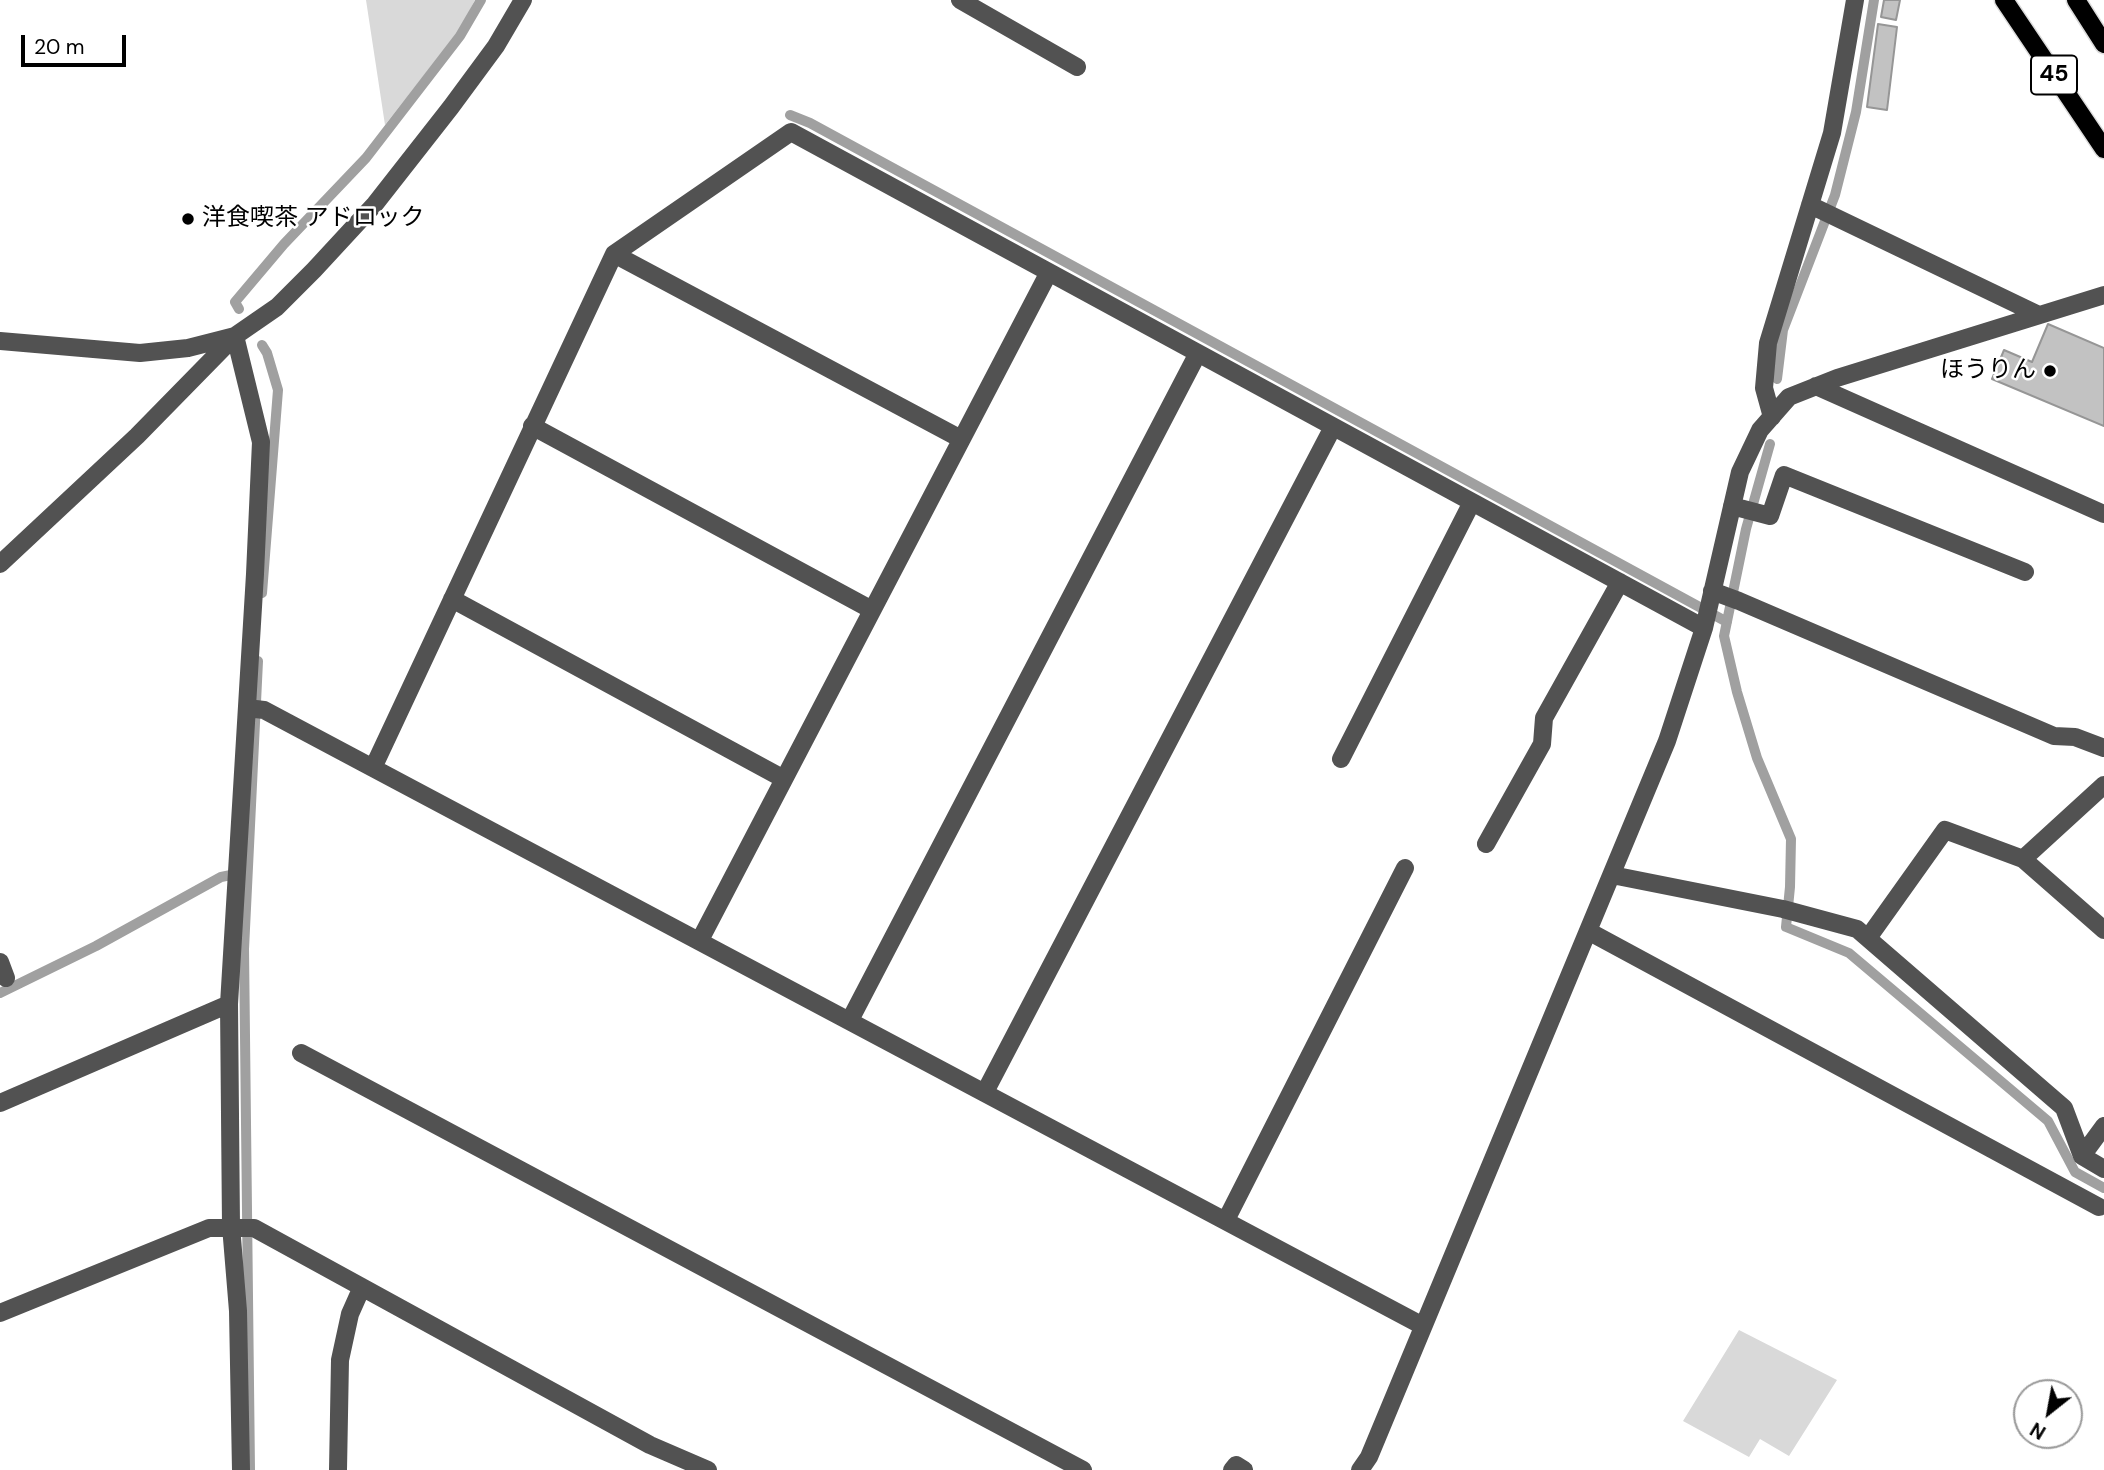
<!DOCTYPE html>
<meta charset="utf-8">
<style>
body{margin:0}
#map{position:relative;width:2104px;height:1470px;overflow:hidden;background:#fff;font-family:"DM Sans",sans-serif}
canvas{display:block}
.north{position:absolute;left:2013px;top:1379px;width:70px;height:70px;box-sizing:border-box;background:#fff;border:2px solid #999;border-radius:50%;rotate:211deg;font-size:19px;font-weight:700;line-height:28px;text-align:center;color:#000}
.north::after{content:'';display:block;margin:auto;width:24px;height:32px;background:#000;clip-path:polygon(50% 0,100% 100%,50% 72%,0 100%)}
.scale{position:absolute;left:21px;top:35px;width:105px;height:32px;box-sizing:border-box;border:4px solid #000;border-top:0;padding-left:9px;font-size:21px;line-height:24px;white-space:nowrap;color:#000;-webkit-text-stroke:5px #fff;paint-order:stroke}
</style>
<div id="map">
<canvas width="2104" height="1470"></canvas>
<div class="north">N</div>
<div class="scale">20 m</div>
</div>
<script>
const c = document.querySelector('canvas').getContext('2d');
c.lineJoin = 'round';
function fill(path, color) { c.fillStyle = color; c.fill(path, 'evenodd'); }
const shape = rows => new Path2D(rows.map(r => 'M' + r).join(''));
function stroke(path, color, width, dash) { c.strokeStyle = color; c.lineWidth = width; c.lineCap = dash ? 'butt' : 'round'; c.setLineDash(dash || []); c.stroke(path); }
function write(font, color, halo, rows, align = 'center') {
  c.font = font + ' "DM Sans","Noto Sans JP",sans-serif'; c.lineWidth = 5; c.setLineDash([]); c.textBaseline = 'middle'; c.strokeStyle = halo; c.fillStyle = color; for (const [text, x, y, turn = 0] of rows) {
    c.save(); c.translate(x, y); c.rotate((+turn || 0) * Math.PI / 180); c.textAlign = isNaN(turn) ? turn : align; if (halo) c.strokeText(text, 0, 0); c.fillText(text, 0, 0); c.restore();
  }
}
const green = shape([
 [366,0,475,0,460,29,385,125],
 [1739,1330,1837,1380,1789,1456,1760,1439,1749,1457,1683,1421]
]);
const stream = shape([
 [790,115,810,123,1727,622],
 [239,309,235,302,284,244,366,158,460,36,481,0],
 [262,345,267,353,278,390,262,593],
 [1777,379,1783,330,1835,195,1856,112,1874,0],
 [1770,444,1746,529,1724,636,1737,692,1757,758,1791,839,1790,887,1786,927,1849,953,2048,1121,2075,1172,2104,1188],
 [0,993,96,946,221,877,231,875],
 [250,1470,244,949,258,661]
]);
const building = shape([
 [1884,0,1900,0,1896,20,1881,17,1884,0],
 [1878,24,1897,27,1887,110,1867,107,1878,24],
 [2048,324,2104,348,2104,426,1992,379,2004,350,2032,362,2048,324]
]);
const minor = shape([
 [960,0,1077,67],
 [1810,205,2039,315],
 [614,254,961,439],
 [0,341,140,353,188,348,235,336],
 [1816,386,2104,514],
 [1772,417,1764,388,1768,343,1832,133,1855,0],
 [532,426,872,610],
 [1732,506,1770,516,1784,475,2025,572],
 [0,564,137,436,235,336,277,307,314,270,375,204,451,107,496,46,523,0],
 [1712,591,1739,601,2054,736,2075,737,2104,748],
 [452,599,784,779],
 [247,708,264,710,373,768],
 [1341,759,1472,502],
 [1486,844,1542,744,1544,718,1620,582],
 [2023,859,2104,785],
 [1612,875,1783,909,1857,929,2064,1108,2082,1156,2104,1169],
 [1588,931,2099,1207],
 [1868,938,1945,830,2023,859,2104,930],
 [700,940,1049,272],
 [0,962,6,978],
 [229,1004,255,574,261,442,235,336],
 [850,1020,1198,353],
 [301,1053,1083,1470],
 [985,1092,1333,427],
 [0,1103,229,1004,231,1226,238,1311,241,1470],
 [2082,1156,2104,1126],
 [1226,1220,1405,868],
 [0,1313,209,1228,254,1228,650,1445,708,1470],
 [1423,1326,373,768,614,254,791,132,1704,628],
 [338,1470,340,1360,350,1314,362,1287],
 [1232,1470,1236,1465,1244,1470],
 [1360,1470,1369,1457,1667,741,1704,628,1740,472,1760,430,1789,397,1837,378,2104,295]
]);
const major = shape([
 [2004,0,2104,149],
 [2076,0,2104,44]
]);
const markers = [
 [188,219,7,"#000"],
 [2050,371,7,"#000"]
];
const shields = [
 [2054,75,46]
];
const shieldNames = [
 ["45",2054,75]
];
const poiNames = [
 ["洋食喫茶 アドロック",202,219],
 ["ほうりん",2036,371,"right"]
];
fill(green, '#d9d9d9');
stroke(stream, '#a0a0a0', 10);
fill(building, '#c2c2c2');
stroke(building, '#969696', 2);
stroke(major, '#dbdbdb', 21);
stroke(minor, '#525252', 18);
stroke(major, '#000', 18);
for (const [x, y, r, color] of markers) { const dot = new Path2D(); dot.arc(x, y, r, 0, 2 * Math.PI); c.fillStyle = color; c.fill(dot); stroke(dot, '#fff', 2.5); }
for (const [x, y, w] of shields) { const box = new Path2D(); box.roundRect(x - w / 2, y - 19.5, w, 39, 5); c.fillStyle = '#fff'; c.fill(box); stroke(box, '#000', 2); }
write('bold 23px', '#000', null, shieldNames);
write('24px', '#000', '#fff', poiNames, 'left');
</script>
